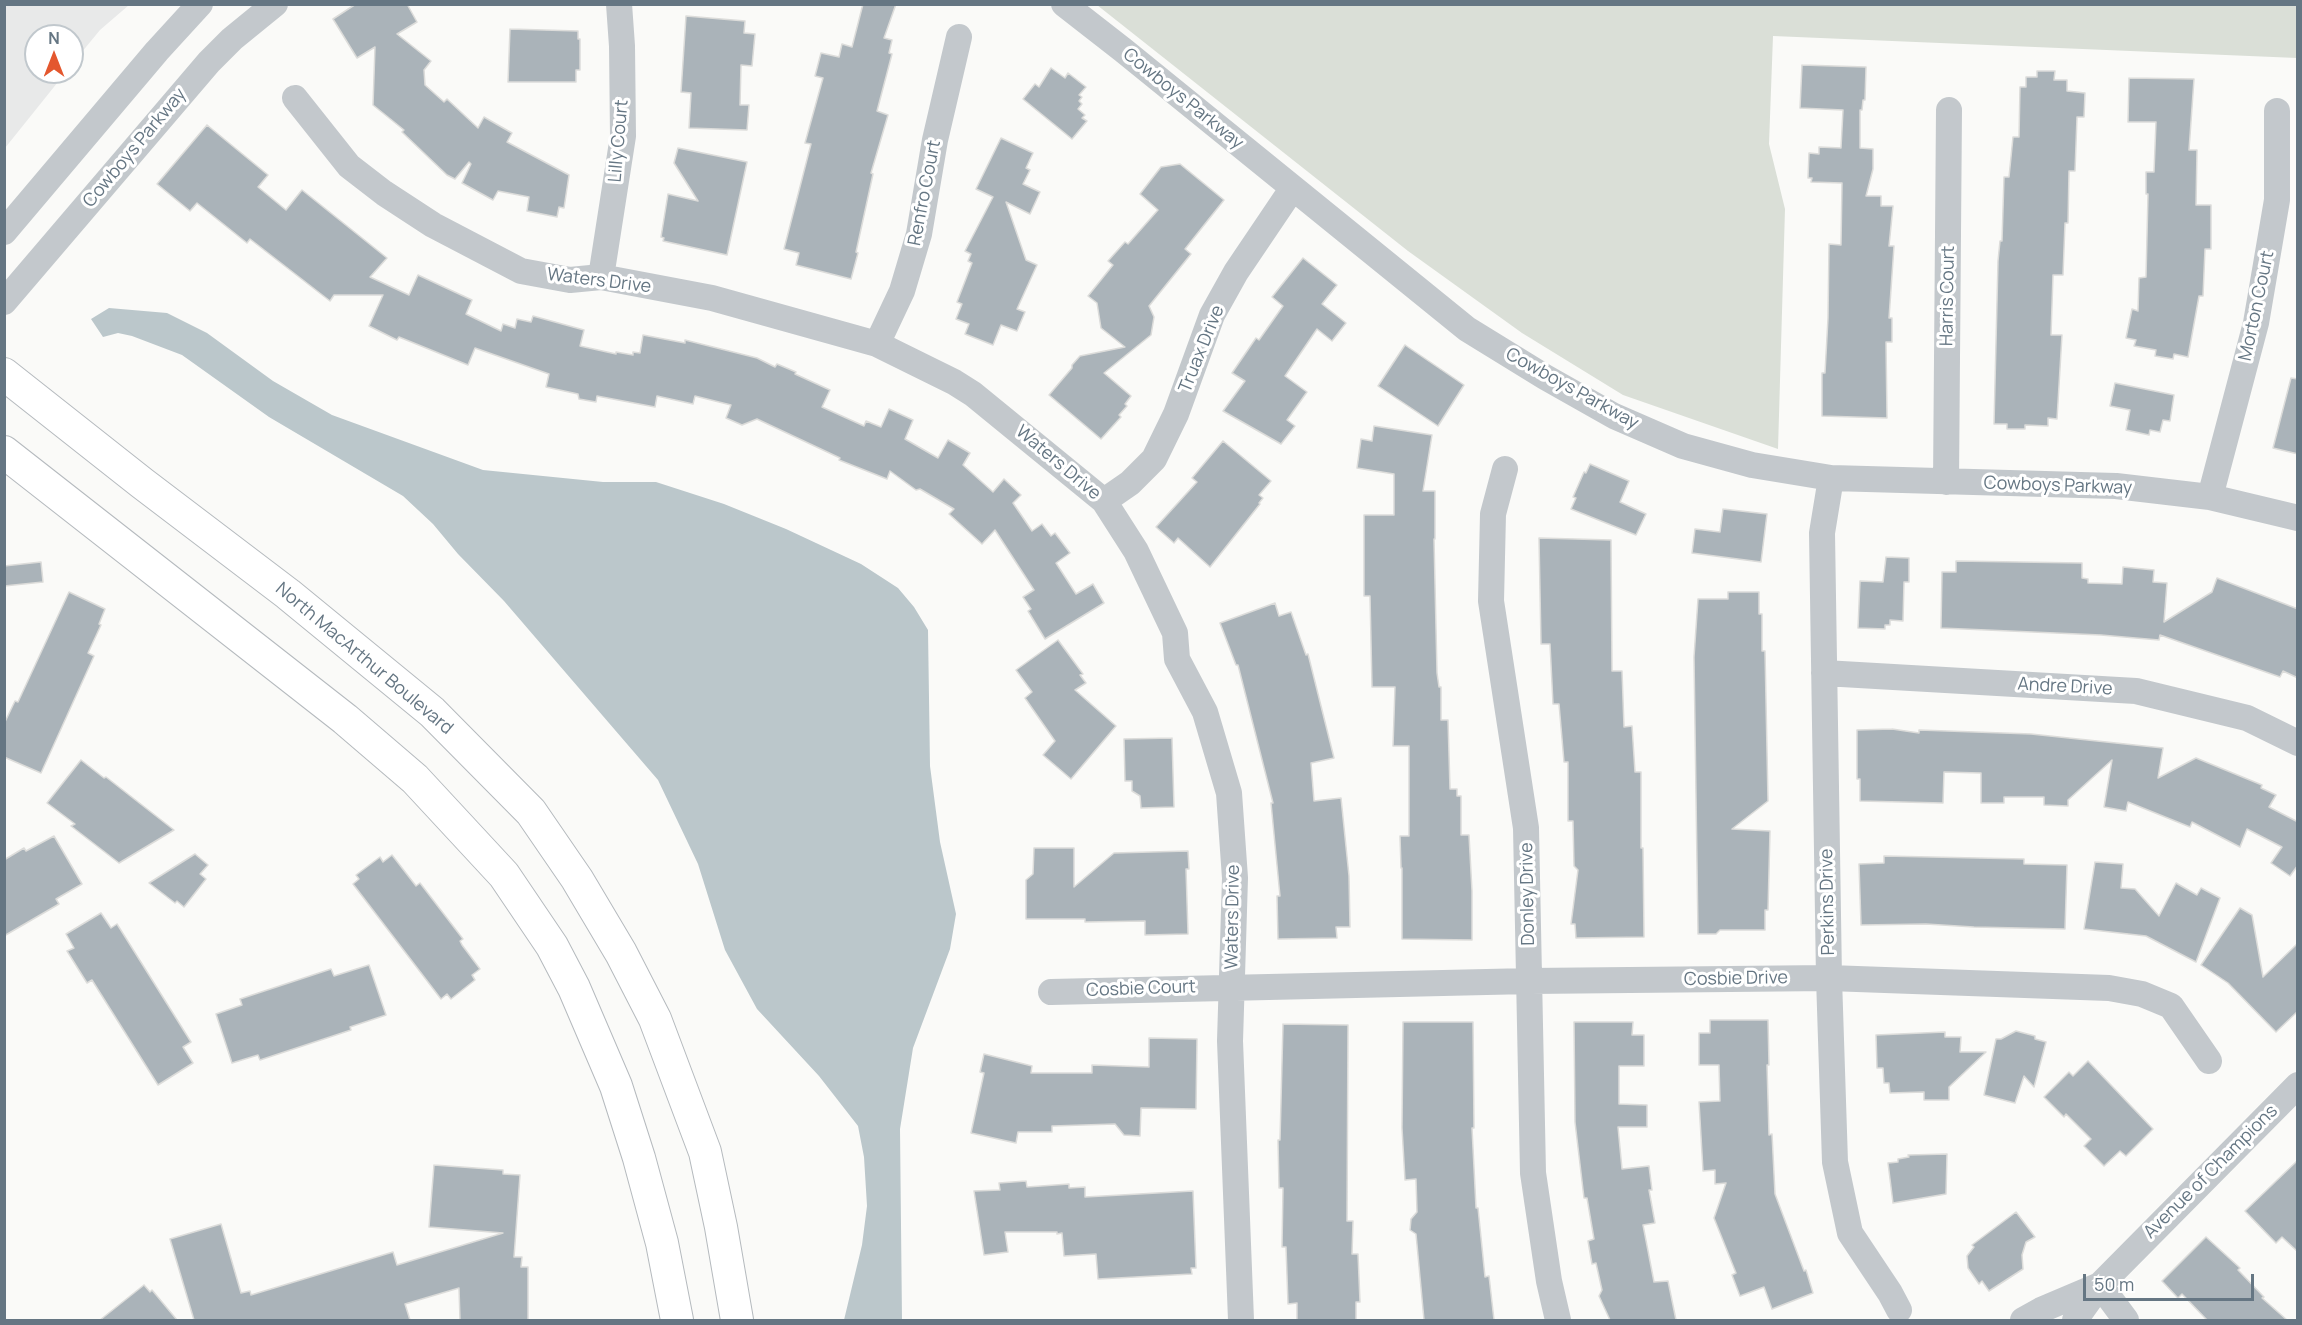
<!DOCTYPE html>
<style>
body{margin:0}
#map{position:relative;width:2302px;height:1325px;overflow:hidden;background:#fafaf8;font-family:Manrope,sans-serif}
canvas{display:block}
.frame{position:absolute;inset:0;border:6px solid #657683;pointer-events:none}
.north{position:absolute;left:24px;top:24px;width:60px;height:60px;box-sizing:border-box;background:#fff;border:2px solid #c1c8cd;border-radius:50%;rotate:0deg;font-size:16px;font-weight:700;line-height:24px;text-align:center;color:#657683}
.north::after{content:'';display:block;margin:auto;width:21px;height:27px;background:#e4572e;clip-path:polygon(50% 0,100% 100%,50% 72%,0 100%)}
.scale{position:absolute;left:2083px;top:1274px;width:171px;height:27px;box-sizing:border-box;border:3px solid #657683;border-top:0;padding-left:8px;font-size:18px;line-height:21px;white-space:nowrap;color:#657683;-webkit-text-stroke:4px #fff;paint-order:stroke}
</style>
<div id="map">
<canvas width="2302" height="1325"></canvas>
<div class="frame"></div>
<div class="north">N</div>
<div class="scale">50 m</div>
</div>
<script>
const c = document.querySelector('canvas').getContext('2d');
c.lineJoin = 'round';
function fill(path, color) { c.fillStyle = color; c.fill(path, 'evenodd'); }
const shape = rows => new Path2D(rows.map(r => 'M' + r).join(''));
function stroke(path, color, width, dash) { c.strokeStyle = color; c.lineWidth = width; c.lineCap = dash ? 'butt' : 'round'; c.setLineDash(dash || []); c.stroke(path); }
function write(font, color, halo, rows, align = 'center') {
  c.font = font + ' Manrope,sans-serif'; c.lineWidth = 6; c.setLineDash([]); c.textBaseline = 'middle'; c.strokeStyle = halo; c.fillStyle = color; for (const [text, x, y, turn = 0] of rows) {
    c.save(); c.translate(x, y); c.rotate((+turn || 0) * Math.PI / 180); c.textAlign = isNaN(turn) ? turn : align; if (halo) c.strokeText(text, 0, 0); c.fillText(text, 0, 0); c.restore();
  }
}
const built = shape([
 [5,4,129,5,100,30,72,64,72,36,36,36,36,72,66,72,5,148]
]);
const green = shape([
 [2297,4,2297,58,1773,36,1769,144,1785,209,1778,449,1623,395,1522,333,1408,251,1097,5]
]);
const water = shape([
 [109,308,167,313,207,333,273,381,332,415,483,470,603,482,656,482,724,504,786,529,861,564,898,588,914,607,928,630,930,766,940,842,956,914,950,949,913,1048,900,1129,902,1320,844,1320,862,1245,867,1206,864,1157,858,1126,819,1076,757,1009,725,950,698,864,658,780,504,601,458,554,433,524,403,496,269,417,182,355,132,336,118,333,103,337,91,319]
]);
const building = shape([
 [356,4,407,4,417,22,397,34,431,61,424,70,425,85,444,102,447,99,478,128,484,117,512,133,507,142,569,175,564,208,559,207,557,217,527,211,529,197,498,191,493,200,462,183,471,164,469,162,455,179,447,175,402,132,404,130,373,105,375,47,357,58,333,19,356,4],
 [863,4,896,4,884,38,892,40,889,53,892,54,877,111,888,115,871,173,873,174,856,252,858,253,851,279,796,265,799,253,784,249,811,144,805,143,823,78,815,76,821,53,839,57,842,44,852,47,863,4],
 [686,16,745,21,744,33,755,34,752,66,741,65,740,105,749,105,747,130,689,128,691,93,681,92,686,16],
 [510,29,578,31,578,39,580,39,580,70,576,70,576,82,508,82,510,29],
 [1802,65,1866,67,1865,100,1863,100,1862,110,1860,110,1860,148,1873,149,1873,169,1866,196,1881,196,1881,206,1893,206,1889,246,1894,246,1889,318,1892,318,1892,342,1886,342,1887,418,1822,416,1822,373,1825,373,1828,318,1829,244,1841,245,1842,183,1811,182,1812,178,1808,178,1809,153,1819,154,1819,147,1841,148,1843,110,1800,108,1802,65],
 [1051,68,1065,78,1068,73,1086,87,1079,95,1082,97,1079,101,1082,104,1078,109,1085,115,1082,118,1087,121,1072,139,1023,99,1035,84,1039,87,1051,68],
 [2037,71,2055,71,2054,80,2067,80,2067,91,2085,93,2084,117,2077,117,2075,171,2069,171,2068,223,2065,223,2063,275,2053,275,2051,335,2062,335,2057,419,2048,418,2048,426,2025,425,2025,429,2007,429,2007,424,1994,424,1998,261,2000,241,2002,241,2004,177,2009,177,2013,137,2019,137,2020,87,2026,87,2026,77,2037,77,2037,71],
 [2129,78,2194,79,2189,150,2197,150,2196,205,2211,205,2211,249,2205,249,2203,296,2199,296,2188,357,2174,354,2173,359,2155,356,2156,350,2134,346,2136,340,2126,338,2132,309,2138,311,2139,278,2146,277,2148,194,2146,194,2146,172,2154,172,2156,122,2128,122,2129,78],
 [207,125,268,175,258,187,286,210,302,190,387,258,370,277,409,295,418,275,472,300,466,314,501,331,503,324,515,328,517,319,531,322,533,316,584,330,580,346,616,354,616,352,633,355,633,352,640,353,643,335,685,343,685,340,757,358,775,367,777,364,796,372,795,374,830,390,822,407,864,426,866,421,881,427,889,409,913,420,905,439,938,458,948,440,970,453,963,465,993,492,1004,479,1021,495,1013,503,1032,531,1042,524,1051,536,1055,533,1070,553,1056,563,1076,594,1093,584,1104,603,1045,639,1028,611,1031,609,1023,597,1034,590,995,530,982,544,949,514,954,509,920,489,916,490,890,471,887,479,839,460,840,458,757,419,742,425,726,418,731,405,695,396,693,404,657,396,655,407,597,396,596,402,579,399,578,394,546,387,549,374,475,348,468,365,399,337,397,340,369,326,383,295,334,295,330,301,250,239,247,243,197,203,190,211,157,184,207,125],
 [1001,138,1033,153,1026,168,1030,170,1023,184,1040,192,1030,214,1006,202,1026,260,1037,265,1017,309,1025,312,1017,331,1001,325,993,345,965,334,969,324,956,319,962,304,957,302,972,263,968,261,971,254,965,251,993,197,976,189,1001,138],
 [678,148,747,162,727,255,663,241,664,238,661,237,668,194,698,201,674,163,678,148],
 [1180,164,1224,200,1185,249,1191,254,1149,306,1154,317,1151,335,1104,373,1131,396,1125,404,1127,406,1119,415,1121,417,1101,439,1049,395,1072,368,1072,365,1080,356,1125,347,1101,328,1097,303,1088,296,1113,265,1108,261,1125,242,1128,244,1158,210,1140,194,1161,167,1180,164],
 [1303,258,1337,285,1322,304,1346,323,1332,341,1317,329,1285,376,1307,392,1287,420,1295,426,1281,444,1223,411,1245,381,1232,373,1256,338,1259,340,1283,306,1272,297,1303,258],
 [1405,345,1464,385,1438,426,1378,386,1405,345],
 [2291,378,2298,379,2298,454,2273,448,2291,378],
 [2115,383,2174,395,2170,421,2163,420,2160,432,2150,430,2149,435,2126,430,2130,410,2110,406,2115,383],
 [1374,426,1432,435,1423,491,1435,491,1435,539,1434,539,1437,673,1439,687,1441,687,1441,720,1448,720,1450,789,1457,789,1457,796,1461,796,1461,835,1469,835,1472,891,1472,940,1402,939,1402,868,1401,868,1400,836,1409,836,1409,746,1393,746,1395,687,1372,687,1370,596,1364,596,1364,515,1394,515,1394,474,1357,468,1361,439,1372,441,1374,426],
 [1223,441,1271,481,1259,495,1263,498,1259,503,1260,504,1210,567,1178,538,1174,543,1156,527,1197,482,1192,478,1223,441],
 [1590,464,1629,481,1620,502,1646,514,1636,535,1571,509,1576,498,1573,497,1584,472,1586,473,1590,464],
 [1723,509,1767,514,1761,562,1692,553,1695,529,1720,532,1723,509],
 [1539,538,1611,540,1612,671,1622,671,1624,727,1632,726,1635,772,1641,772,1641,848,1643,848,1644,937,1576,938,1575,924,1571,924,1578,870,1574,866,1573,821,1568,821,1568,762,1564,762,1559,704,1553,704,1550,644,1541,644,1539,538],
 [1886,557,1909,558,1909,582,1904,582,1903,621,1890,620,1890,625,1885,625,1885,629,1858,628,1860,581,1883,582,1886,557],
 [1956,561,2082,563,2082,578,2088,579,2088,583,2122,584,2123,567,2154,570,2153,582,2167,583,2164,622,2212,592,2217,578,2298,609,2298,678,2283,671,2280,677,2160,635,2159,640,2101,635,1941,628,1942,572,1956,572,1956,561],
 [41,562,43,582,4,586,4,566,41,562],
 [69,592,105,609,99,624,101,625,88,653,94,656,41,773,4,757,4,724,15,701,18,702,69,592],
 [1728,592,1759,592,1759,614,1762,614,1762,651,1765,651,1768,801,1732,829,1770,831,1768,910,1765,910,1765,930,1720,930,1716,934,1698,934,1694,657,1698,599,1728,599,1728,592],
 [1275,603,1279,616,1291,612,1306,655,1308,654,1334,758,1311,763,1314,801,1341,798,1349,876,1350,927,1336,927,1337,938,1278,939,1277,896,1280,896,1271,803,1273,803,1238,665,1236,665,1220,623,1275,603],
 [1058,640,1083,674,1080,675,1086,683,1075,690,1116,726,1071,779,1043,755,1055,741,1025,698,1032,692,1016,670,1058,640],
 [1892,729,1919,733,1919,730,2031,734,2163,748,2158,778,2196,758,2262,785,2261,788,2276,795,2269,807,2298,822,2298,865,2290,876,2271,863,2282,847,2247,829,2240,847,2192,822,2190,827,2128,802,2126,811,2104,807,2112,760,2068,800,2068,806,2044,805,2044,797,2004,797,2004,803,1981,803,1981,773,1944,772,1943,803,1860,801,1860,779,1857,779,1857,730,1892,729],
 [1172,738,1174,807,1141,808,1140,796,1132,791,1132,781,1125,781,1124,739,1172,738],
 [81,760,104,778,106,777,174,830,119,863,71,826,75,824,47,803,81,760],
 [54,836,82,884,56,899,59,904,4,936,4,860,24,848,26,851,54,836],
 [1034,848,1074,848,1074,887,1114,853,1188,851,1189,869,1186,869,1188,934,1145,935,1145,921,1085,922,1085,919,1026,919,1026,880,1033,874,1034,848],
 [195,854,208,865,200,874,206,879,184,907,177,901,175,903,149,883,195,854],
 [392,855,416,886,420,883,463,939,460,941,462,945,480,969,472,975,475,980,451,999,447,994,441,999,353,884,359,879,356,875,380,857,383,862,392,855],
 [1884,856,2024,859,2024,864,2067,865,2065,929,1974,927,1926,924,1861,925,1859,864,1884,863,1884,856],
 [2095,862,2123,864,2121,888,2135,889,2159,916,2176,883,2197,895,2201,888,2220,898,2196,962,2146,936,2084,929,2095,862],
 [2240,908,2252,915,2263,977,2298,943,2298,1011,2276,1032,2228,983,2201,965,2240,908],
 [101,913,111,928,117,924,191,1042,183,1047,193,1063,158,1085,92,980,87,983,67,951,74,948,66,934,101,913],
 [369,965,386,1015,350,1027,351,1030,260,1060,258,1055,232,1063,216,1014,242,1005,240,999,331,969,334,976,369,965],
 [1710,1020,1768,1020,1769,1065,1767,1065,1769,1135,1772,1134,1775,1194,1804,1271,1806,1270,1813,1293,1772,1309,1764,1287,1740,1296,1732,1275,1736,1273,1714,1218,1726,1183,1715,1184,1715,1170,1703,1171,1699,1102,1720,1101,1719,1065,1699,1065,1699,1033,1710,1033,1710,1020],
 [1403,1022,1473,1022,1474,1128,1472,1128,1476,1208,1478,1208,1485,1277,1489,1276,1494,1320,1424,1320,1416,1234,1410,1230,1411,1219,1417,1212,1416,1179,1405,1180,1402,1128,1403,1022],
 [1574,1022,1633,1022,1632,1035,1644,1035,1644,1066,1619,1066,1619,1104,1647,1105,1647,1127,1618,1127,1622,1169,1649,1166,1652,1190,1649,1190,1655,1223,1643,1225,1654,1282,1668,1281,1676,1320,1610,1320,1599,1296,1602,1290,1596,1263,1592,1264,1588,1241,1594,1239,1587,1198,1584,1198,1575,1122,1574,1022],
 [1283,1024,1348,1025,1347,1221,1353,1221,1352,1254,1358,1254,1360,1302,1356,1302,1356,1320,1297,1320,1297,1303,1288,1304,1286,1247,1282,1247,1283,1188,1279,1188,1278,1140,1280,1140,1283,1024],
 [2016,1031,2035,1036,2035,1039,2046,1042,2034,1087,2024,1076,2015,1103,1984,1095,1996,1039,2001,1039,2016,1031],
 [1945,1032,1945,1037,1961,1037,1960,1052,1986,1052,1949,1087,1949,1100,1924,1100,1924,1092,1890,1093,1889,1083,1884,1083,1883,1068,1877,1068,1876,1035,1945,1032],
 [1149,1038,1197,1039,1196,1109,1141,1108,1140,1136,1124,1135,1115,1124,1052,1126,1052,1132,1018,1132,1016,1143,971,1133,984,1073,980,1072,984,1054,1032,1066,1031,1073,1092,1073,1092,1065,1149,1067,1149,1038],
 [2088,1061,2153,1129,2126,1156,2120,1151,2104,1166,2084,1146,2091,1139,2066,1114,2064,1117,2044,1097,2069,1072,2073,1076,2088,1061],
 [1947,1154,1946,1194,1893,1203,1888,1163,1898,1162,1898,1159,1909,1157,1908,1155,1947,1154],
 [2298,1160,2298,1252,2282,1237,2276,1243,2245,1211,2298,1160],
 [434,1165,503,1170,503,1174,520,1175,514,1257,522,1257,521,1267,528,1267,528,1320,460,1320,459,1288,405,1304,410,1320,194,1320,170,1239,221,1224,241,1293,250,1291,251,1295,393,1252,397,1265,503,1233,429,1227,434,1165],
 [1026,1181,1027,1187,1069,1184,1069,1188,1085,1187,1085,1197,1193,1191,1196,1268,1191,1268,1192,1274,1098,1279,1096,1254,1064,1256,1062,1233,1057,1234,1057,1232,1005,1232,1008,1252,984,1255,974,1191,1000,1190,999,1183,1026,1181],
 [2016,1212,2035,1237,2026,1242,2022,1255,2023,1269,1989,1291,1982,1281,1979,1284,1968,1268,1967,1256,1974,1247,1972,1245,2016,1212],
 [2206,1237,2240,1268,2238,1270,2264,1297,2262,1298,2287,1320,2207,1320,2182,1294,2178,1298,2162,1281,2206,1237],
 [144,1285,150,1292,152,1290,177,1320,100,1320,144,1285]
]);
const minor = shape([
 [1064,4,1123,50,1467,329,1545,377,1614,416,1683,446,1752,465,1831,478,2116,486,2210,497,2298,518],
 [295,98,349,166,384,193,433,225,521,271,570,280,601,277,712,298,877,344,954,382,973,394,1104,501,1136,551,1175,633,1177,659,1205,712,1229,793,1235,878,1230,1041,1241,1320],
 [4,232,157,51,200,4],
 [601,277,623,136,622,46,619,4],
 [4,302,209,62,232,39,275,4],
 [877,344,902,291,919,234,935,140,959,37],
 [1505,469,1493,514,1491,601,1526,828,1533,1173,1549,1281,1558,1320],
 [1831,478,1822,533,1829,978,1835,1162,1850,1233,1890,1293,1899,1310],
 [1946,482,1949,110],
 [2210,497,2256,323,2277,200,2277,111],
 [1104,501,1130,483,1154,459,1176,414,1212,315,1236,272,1292,189],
 [1824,673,2136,691,2247,718,2298,743],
 [1051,992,1530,981,1829,978,2109,988,2142,994,2171,1006,2209,1061],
 [2100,1285,2126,1320],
 [2023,1320,2041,1310,2100,1285],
 [2075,1320,2100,1285,2298,1085]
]);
const major = shape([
 [4,374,142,483,288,594,432,712,531,812,577,879,621,953,655,1019,705,1152,721,1227,737,1320],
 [4,452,345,719,415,779,504,875,552,946,574,988,616,1086,639,1158,662,1243,677,1320]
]);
const streetNames = [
 ["Cowboys Parkway",1183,99,39],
 ["Lilly Court",619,141,-85],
 ["Cowboys Parkway",135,148,-50],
 ["Renfro Court",925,193,-79],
 ["Waters Drive",599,281,7],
 ["Harris Court",1948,296,-89],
 ["Morton Court",2257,306,-78],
 ["Truax Drive",1202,349,-68],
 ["Cowboys Parkway",1572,389,29],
 ["Waters Drive",1058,463,40],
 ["Cowboys Parkway",2058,486,2],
 ["North MacArthur Boulevard",364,659,40],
 ["Andre Drive",2065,687,3],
 ["Donley Drive",1528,894,-91],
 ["Perkins Drive",1828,902,-91],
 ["Waters Drive",1233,917,-89],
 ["Cosbie Drive",1736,979,-1],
 ["Cosbie Court",1141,989,-2],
 ["Avenue of Champions",2211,1172,-45]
];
fill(built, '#e8e9e9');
fill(green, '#dadfd7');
fill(water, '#bbc7cb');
fill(building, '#aab3b9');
stroke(building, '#dcdcda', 1.5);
stroke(major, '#b5babe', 34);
stroke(minor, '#c3c8cc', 26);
stroke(major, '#fff', 32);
write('18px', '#657683', '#fff', streetNames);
</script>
